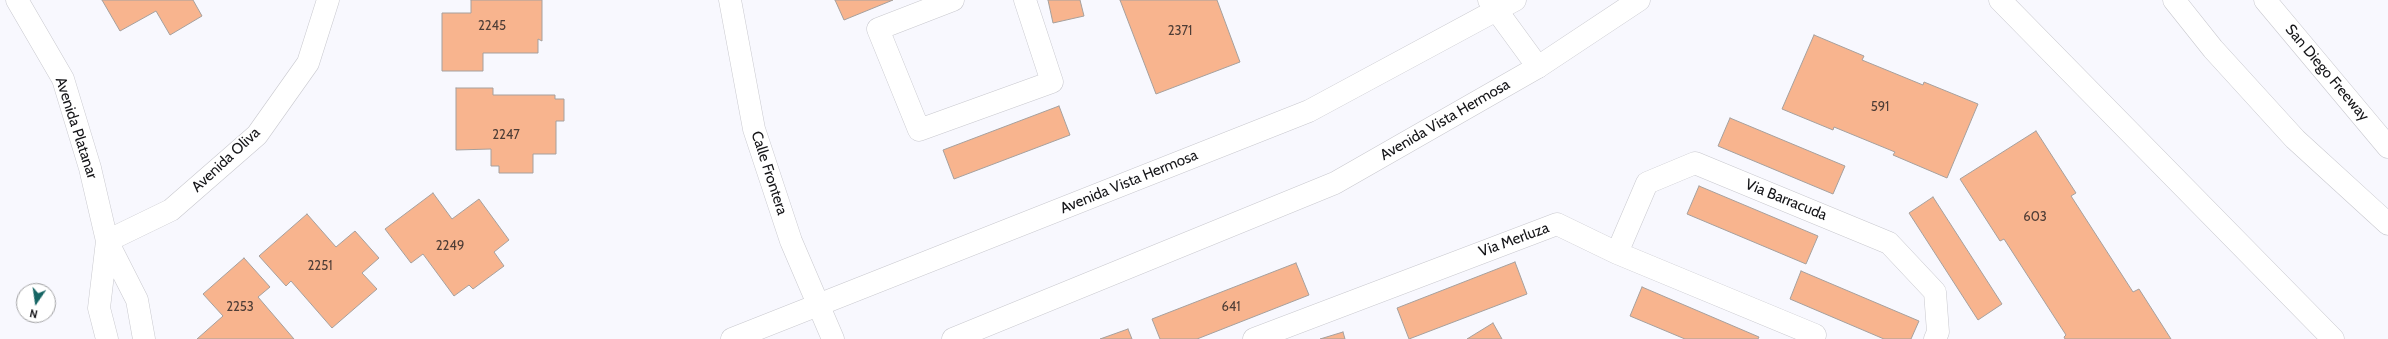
<!DOCTYPE html>
<style>
body{margin:0}
#map{position:relative;width:2388px;height:339px;overflow:hidden;background:#f8f8fe;font-family:Cabin,sans-serif}
canvas{display:block}
.north{position:absolute;left:16px;top:283px;width:40px;height:40px;box-sizing:border-box;background:#fff;border:1px solid #a1a1a3;border-radius:50%;rotate:193deg;font-size:11px;font-weight:700;line-height:16px;text-align:center;color:#151518}
.north::after{content:'';display:block;margin:auto;width:14px;height:18px;background:#166564;clip-path:polygon(50% 0,100% 100%,50% 72%,0 100%)}
</style>
<div id="map">
<canvas width="2388" height="339"></canvas>
<div class="north">N</div>
</div>
<script>
const c = document.querySelector('canvas').getContext('2d');
c.lineJoin = 'round';
function fill(path, color) { c.fillStyle = color; c.fill(path, 'evenodd'); }
const shape = rows => new Path2D(rows.map(r => 'M' + r).join(''));
function stroke(path, color, width, dash) { c.strokeStyle = color; c.lineWidth = width; c.lineCap = dash ? 'butt' : 'round'; c.setLineDash(dash || []); c.stroke(path); }
function write(font, color, halo, rows, align = 'center') {
  c.font = font + ' Cabin,sans-serif'; c.lineWidth = 4; c.setLineDash([]); c.textBaseline = 'middle'; c.strokeStyle = halo; c.fillStyle = color; for (const [text, x, y, turn = 0] of rows) {
    c.save(); c.translate(x, y); c.rotate((+turn || 0) * Math.PI / 180); c.textAlign = isNaN(turn) ? turn : align; if (halo) c.strokeText(text, 0, 0); c.fillText(text, 0, 0); c.restore();
  }
}
const building = shape([
 [102,0,193,0,202,16,170,35,156,11,120,31,102,0],
 [471,0,542,0,542,41,538,39,538,53,483,53,483,71,442,71,442,13,471,13,471,0],
 [835,0,893,0,844,20,835,0],
 [1048,0,1080,0,1084,16,1053,23,1048,0],
 [1120,0,1217,0,1240,62,1156,94,1120,0],
 [1814,35,1864,56,1862,60,1923,85,1924,82,1978,104,1947,178,1893,155,1895,152,1834,127,1833,130,1782,109,1814,35],
 [456,88,493,88,493,95,555,95,555,99,564,99,564,121,556,121,556,154,533,154,533,173,499,173,499,166,491,166,491,149,456,150,456,88],
 [1059,106,1070,135,954,179,943,150,1059,106],
 [1730,118,1845,166,1833,194,1718,146,1730,118],
 [2036,131,2076,193,2071,196,2133,292,2139,289,2171,339,2065,339,2064,337,2066,335,2004,239,2000,241,1960,179,2036,131],
 [1699,186,1818,236,1806,264,1687,214,1699,186],
 [433,193,452,219,479,199,509,240,494,252,504,266,473,289,469,285,454,296,423,254,411,263,385,229,433,193],
 [1933,197,2002,304,1978,320,1909,213,1933,197],
 [307,214,336,247,355,231,379,258,362,273,377,289,332,328,291,281,286,286,259,256,307,214],
 [244,258,270,287,258,297,294,339,197,339,223,316,203,294,244,258],
 [1515,262,1527,294,1409,339,1397,308,1515,262],
 [1296,263,1309,295,1197,339,1160,339,1152,319,1296,263],
 [1801,271,1919,321,1911,339,1884,339,1790,299,1801,271],
 [1642,287,1759,337,1758,339,1685,339,1630,316,1642,287],
 [1493,323,1502,339,1467,339,1493,323],
 [1128,329,1132,339,1100,339,1128,329],
 [1343,332,1345,339,1320,339,1343,332]
]);
const street = shape([
 [17,0,63,79,90,168,107,241,137,300,144,339],
 [953,0,878,29,919,130,1052,82,1025,0],
 [107,241,171,210,257,135,308,63,328,0],
 [1617,253,1647,183,1695,163,1889,243,1935,292,1938,332,1935,339],
 [107,339,99,308,107,241],
 [1254,339,1557,224,1617,253,1815,335]
]);
const secondary = shape([
 [730,0,754,129,791,241,833,339],
 [732,339,1309,111,1515,0],
 [953,339,1335,183,1538,67,1639,0]
]);
const highway = shape([
 [1489,0,1538,67],
 [2000,0,2333,339],
 [2174,0,2213,49,2295,139,2388,224],
 [2265,0,2388,147]
]);
const numberNames = [
 ["2245",492,26],
 ["2371",1180,31],
 ["591",1880,107],
 ["2247",506,135],
 ["603",2035,217],
 ["2249",450,246],
 ["2251",320,266],
 ["2253",240,307],
 ["641",1231,307]
];
const streetNames = [
 ["San Diego Freeway",2327,73,50],
 ["Avenida Vista Hermosa",1445,120,-30],
 ["Avenida Platanar",76,128,72],
 ["Avenida Oliva",226,160,-43],
 ["Calle Frontera",769,173,72],
 ["Avenida Vista Hermosa",1129,182,-22],
 ["Via Barracuda",1786,200,22],
 ["Via Merluza",1514,240,-20]
];
fill(building, '#f8b48e');
stroke(building, '#a6a09d', 1);
stroke(street, '#c8c8ce', 23);
stroke(secondary, '#c8c8ce', 23);
stroke(highway, '#c8c8ce', 23);
stroke(street, '#fff', 22);
stroke(secondary, '#fff', 22);
stroke(highway, '#fff', 22);
write('13px', '#4e3d36', null, numberNames);
write('15px', '#151518', '#fff', streetNames);
</script>
